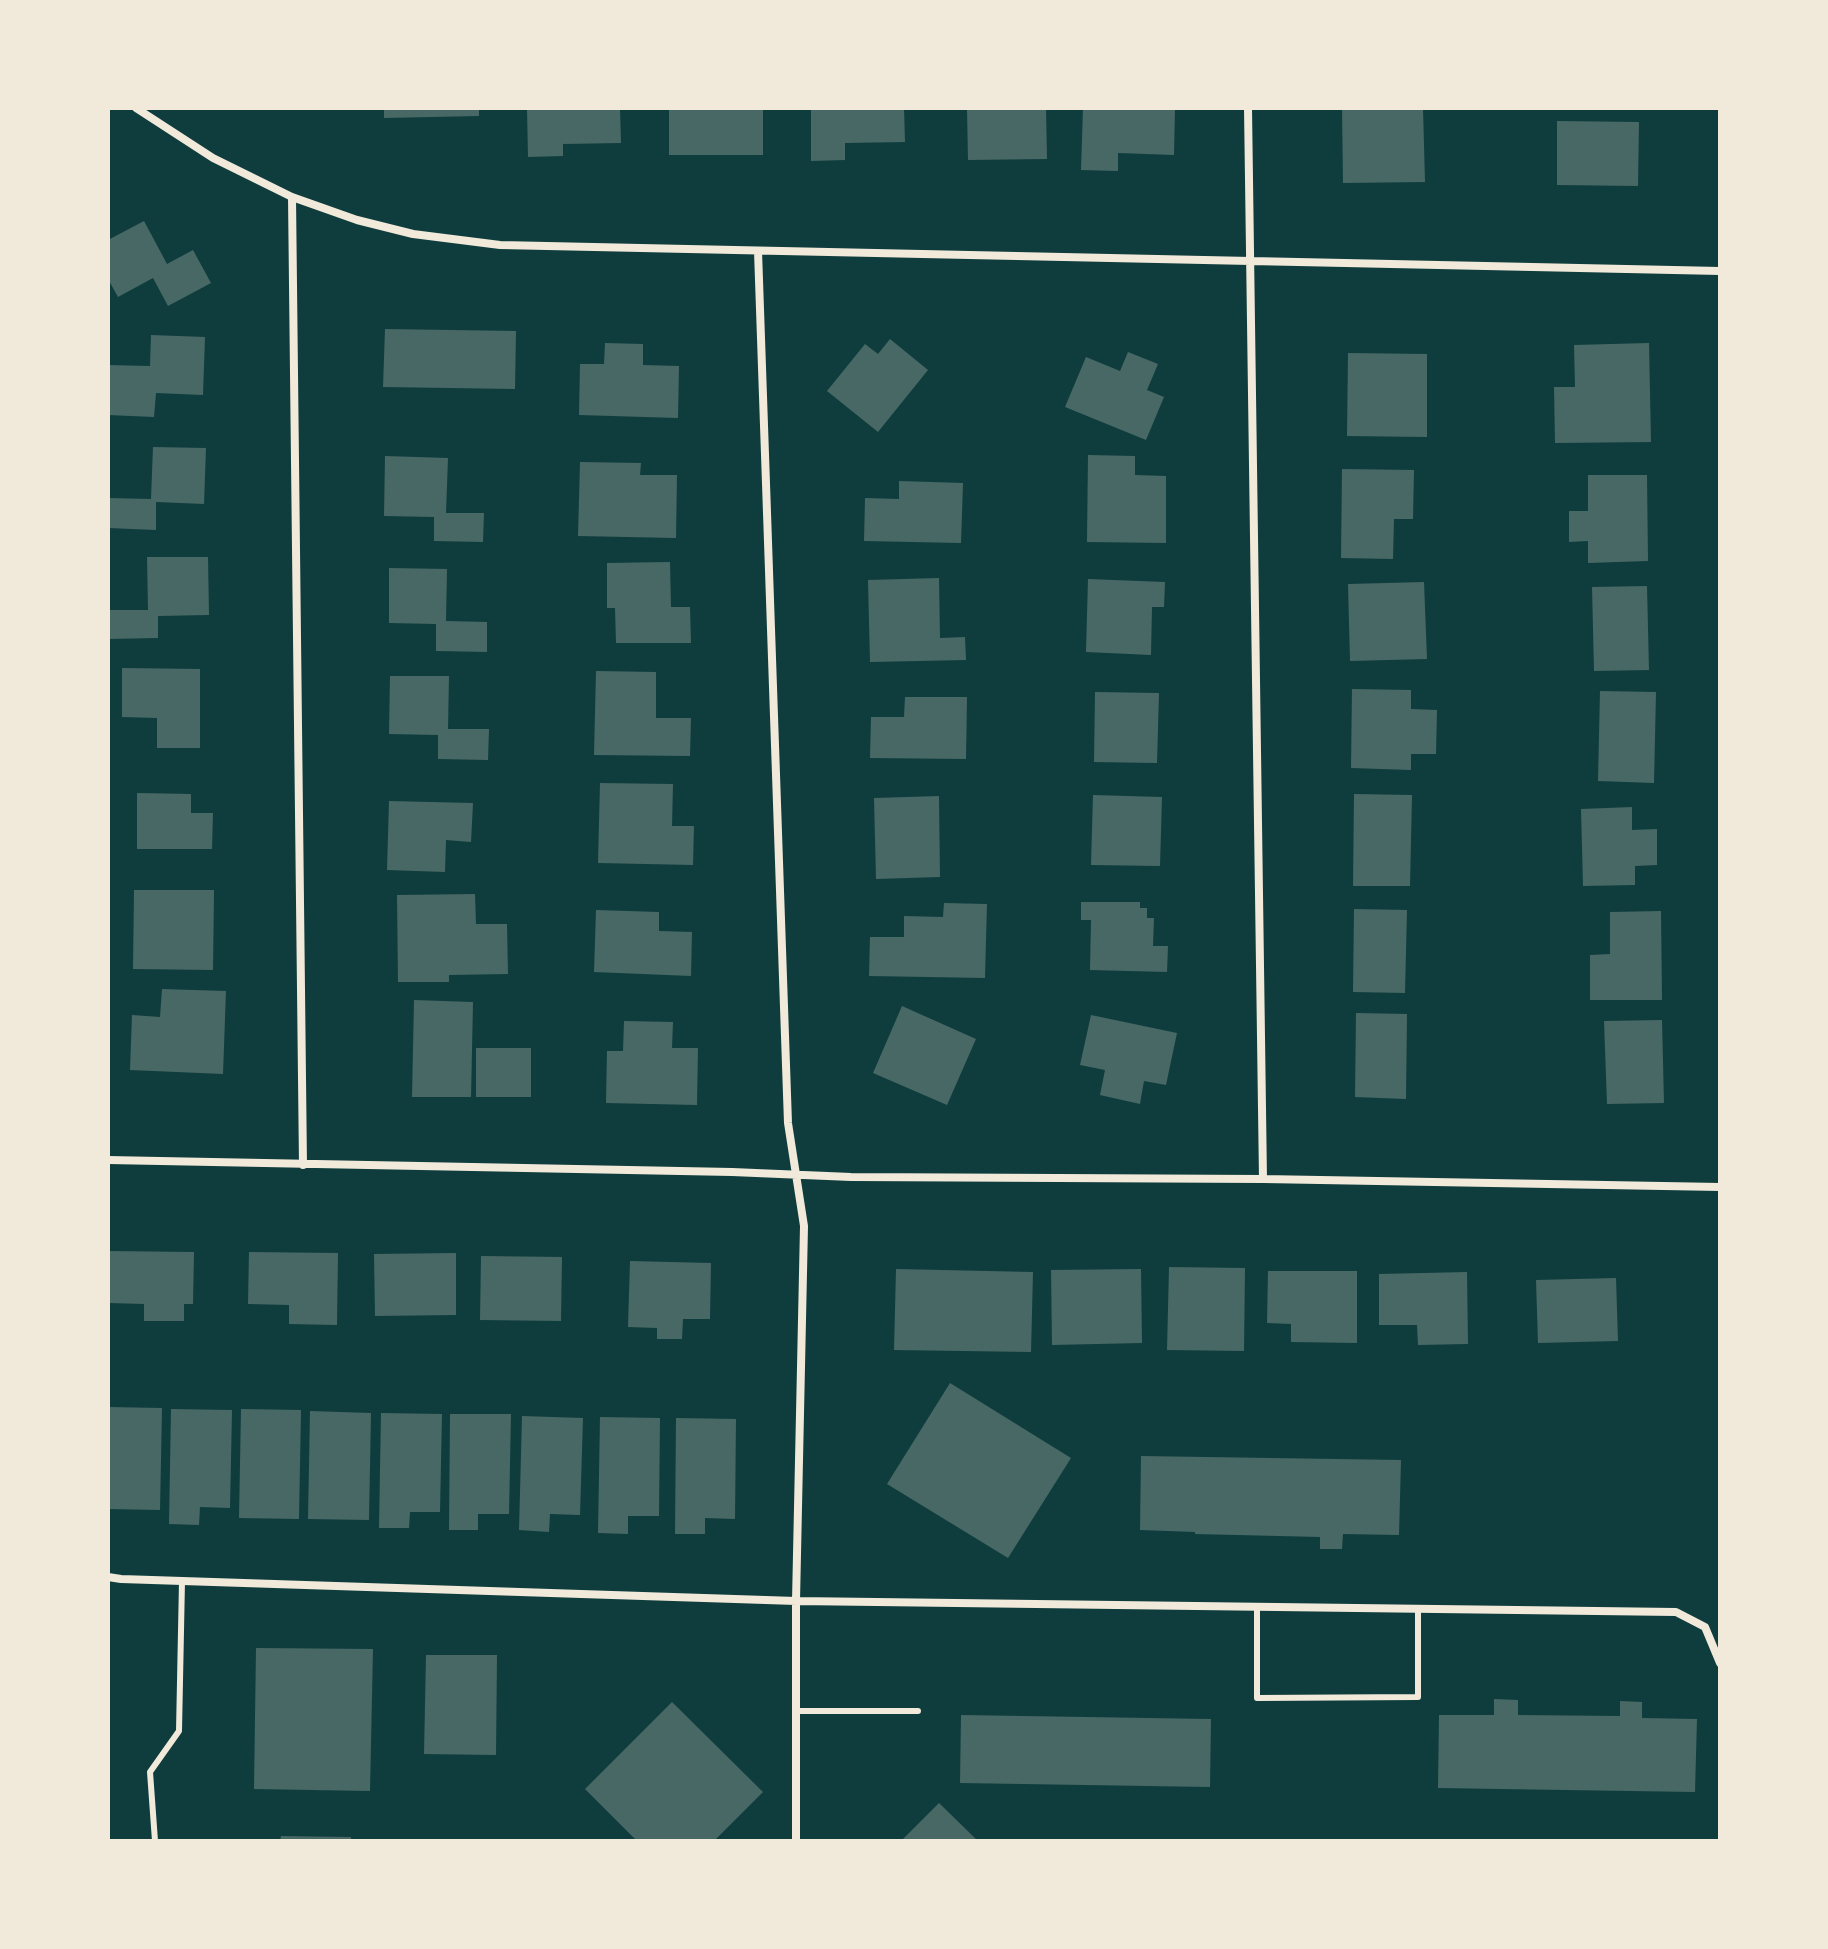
<!DOCTYPE html>
<style>
body{margin:0}
#map{position:relative;width:1828px;height:1949px;overflow:hidden;background:#0f3d3e;font-family:"PT Sans Narrow",sans-serif}
canvas{display:block}
.frame{position:absolute;inset:0;border:110px solid #f1e9da;pointer-events:none}
</style>
<div id="map">
<canvas width="1828" height="1949"></canvas>
<div class="frame"></div>
</div>
<script>
const c = document.querySelector('canvas').getContext('2d');
c.lineJoin = 'round';
function fill(path, color) { c.fillStyle = color; c.fill(path, 'evenodd'); }
const shape = rows => new Path2D(rows.map(r => 'M' + r).join(''));
function stroke(path, color, width, dash) { c.strokeStyle = color; c.lineWidth = width; c.lineCap = dash ? 'butt' : 'round'; c.setLineDash(dash || []); c.stroke(path); }
const building = shape([
 [384,108,479,108,479,116,384,118],
 [527,108,620,108,621,143,563,144,563,156,528,157],
 [669,108,763,108,763,155,669,155],
 [811,108,904,108,905,142,845,143,845,160,811,161],
 [967,108,1046,108,1047,159,968,160],
 [1083,108,1175,108,1174,155,1118,153,1118,171,1081,170],
 [1342,108,1423,108,1425,182,1343,183],
 [1557,121,1639,122,1638,186,1557,185],
 [144,221,167,264,193,250,211,283,168,306,153,278,118,297,108,279,108,240],
 [385,329,516,331,515,389,383,387],
 [151,335,205,337,203,395,156,393,154,417,108,415,108,365,150,366],
 [890,339,928,370,878,432,827,391,865,344,878,354],
 [605,343,643,344,643,365,679,366,678,418,579,415,580,364,604,364],
 [1649,343,1651,442,1555,443,1554,387,1575,387,1574,345],
 [1128,352,1158,364,1147,390,1164,397,1146,440,1065,407,1086,357,1120,371],
 [1348,353,1427,354,1427,437,1347,436],
 [153,447,206,448,204,504,156,502,156,530,108,528,108,498,151,499],
 [1088,455,1135,456,1135,475,1166,476,1166,543,1087,542],
 [385,456,448,458,446,513,484,513,483,542,434,541,434,517,384,516],
 [580,462,641,463,640,475,677,475,676,538,578,536],
 [1342,469,1414,470,1413,519,1394,519,1393,559,1341,558],
 [1588,475,1647,475,1648,561,1588,563,1588,541,1569,542,1569,511,1588,511],
 [899,481,963,483,961,543,864,541,865,498,899,499],
 [147,557,208,557,209,615,158,616,158,638,108,639,108,610,148,610],
 [670,562,671,607,690,607,691,643,616,643,615,608,607,608,607,563],
 [389,568,447,569,446,621,487,622,487,652,436,651,436,624,389,623],
 [939,578,940,638,965,637,966,660,870,662,868,580],
 [1088,579,1165,582,1164,607,1152,607,1151,655,1086,652],
 [1424,582,1427,659,1350,661,1348,584],
 [1647,586,1649,670,1594,671,1592,587],
 [122,668,200,669,200,748,157,748,157,718,122,717],
 [596,671,656,672,656,718,691,718,690,756,594,755],
 [390,676,449,676,448,729,489,729,488,760,438,759,438,735,389,734],
 [1352,689,1411,690,1411,709,1437,710,1436,754,1411,754,1411,770,1351,768],
 [1600,691,1656,692,1654,783,1598,781],
 [1095,692,1159,693,1157,763,1094,762],
 [905,697,967,697,966,759,870,758,871,717,904,717],
 [600,783,673,784,672,826,694,826,693,865,598,863],
 [137,793,191,794,191,813,213,813,212,849,137,849],
 [1354,794,1412,795,1410,886,1353,886],
 [1093,795,1162,797,1160,866,1091,865],
 [939,796,940,877,876,879,874,798],
 [389,801,473,803,471,842,446,840,445,872,387,870],
 [1632,807,1632,830,1657,829,1657,865,1635,866,1635,885,1583,886,1581,809],
 [134,890,214,890,213,970,133,969],
 [475,894,476,924,507,924,508,974,449,975,449,982,398,982,397,895],
 [1081,902,1140,902,1140,908,1147,908,1147,918,1154,918,1153,946,1168,946,1167,972,1090,970,1091,920,1081,920],
 [944,903,987,904,985,978,869,976,870,937,904,937,904,916,943,917],
 [1354,909,1407,910,1405,993,1353,992],
 [596,910,659,912,659,931,692,932,691,976,594,972],
 [1661,911,1662,1000,1590,1000,1590,955,1610,954,1610,912],
 [162,989,226,991,223,1074,130,1070,132,1015,160,1017],
 [414,1000,473,1002,471,1097,412,1097],
 [902,1006,976,1039,947,1105,873,1073],
 [1356,1013,1407,1014,1406,1099,1355,1097],
 [1091,1015,1177,1033,1166,1085,1144,1081,1140,1104,1100,1095,1105,1070,1080,1065],
 [1662,1020,1664,1103,1607,1104,1604,1021],
 [624,1021,673,1022,672,1048,698,1048,697,1105,606,1103,607,1051,623,1051],
 [476,1048,531,1048,531,1097,476,1097],
 [108,1251,194,1252,193,1304,184,1304,184,1321,144,1321,144,1304,108,1303],
 [249,1252,338,1253,337,1325,289,1324,289,1305,248,1304],
 [456,1253,456,1315,375,1316,374,1254],
 [481,1256,562,1257,561,1321,480,1320],
 [630,1261,711,1263,710,1319,683,1319,682,1339,657,1339,657,1328,628,1327],
 [1169,1267,1245,1268,1244,1351,1167,1350],
 [896,1269,1033,1272,1031,1352,894,1350],
 [1141,1269,1142,1343,1052,1345,1051,1270],
 [1268,1271,1357,1271,1357,1343,1291,1342,1291,1324,1267,1323],
 [1467,1272,1468,1344,1418,1345,1417,1325,1379,1325,1379,1274],
 [1616,1278,1618,1341,1538,1343,1536,1280],
 [950,1383,1071,1458,1008,1558,887,1484],
 [108,1407,162,1408,160,1510,108,1509],
 [171,1409,232,1410,230,1508,200,1507,199,1525,169,1524],
 [241,1409,301,1410,299,1519,239,1518],
 [310,1411,371,1413,369,1520,308,1519],
 [381,1413,442,1414,440,1512,410,1512,409,1528,379,1528],
 [450,1414,511,1414,509,1514,478,1514,478,1530,449,1530],
 [522,1416,583,1418,580,1515,550,1514,549,1532,519,1530],
 [600,1417,660,1418,659,1516,628,1516,628,1534,598,1533],
 [676,1418,736,1419,735,1519,705,1518,705,1534,675,1534],
 [1141,1456,1401,1460,1399,1535,1343,1534,1342,1549,1320,1549,1320,1537,1195,1534,1195,1532,1140,1530],
 [256,1648,373,1649,370,1791,254,1789],
 [426,1655,497,1655,496,1755,424,1754],
 [1494,1699,1518,1700,1518,1715,1620,1716,1620,1701,1642,1702,1642,1718,1697,1719,1695,1792,1438,1788,1439,1715,1494,1715],
 [672,1702,763,1792,714,1841,637,1841,585,1789],
 [961,1715,1211,1719,1210,1787,960,1783],
 [939,1803,978,1841,901,1841],
 [281,1836,351,1837,351,1841,280,1841]
]);
const service = shape([
 [1257,1607,1257,1698,1418,1697,1418,1609],
 [796,1711,918,1711],
 [155,1841,150,1772,179,1731,182,1581]
]);
const minor = shape([
 [136,108,213,158,292,197,357,220,413,234,500,245,1720,271],
 [1248,108,1263,1179],
 [292,197,303,1165],
 [758,251,788,1123,804,1226,796,1601,796,1841],
 [108,1160,732,1172,851,1177,1263,1179,1720,1187],
 [108,1577,121,1579,796,1601,1676,1612,1705,1627,1720,1663]
]);
fill(building, '#486865');
stroke(service, '#f1e9da', 6);
stroke(minor, '#f1e9da', 8);
</script>
